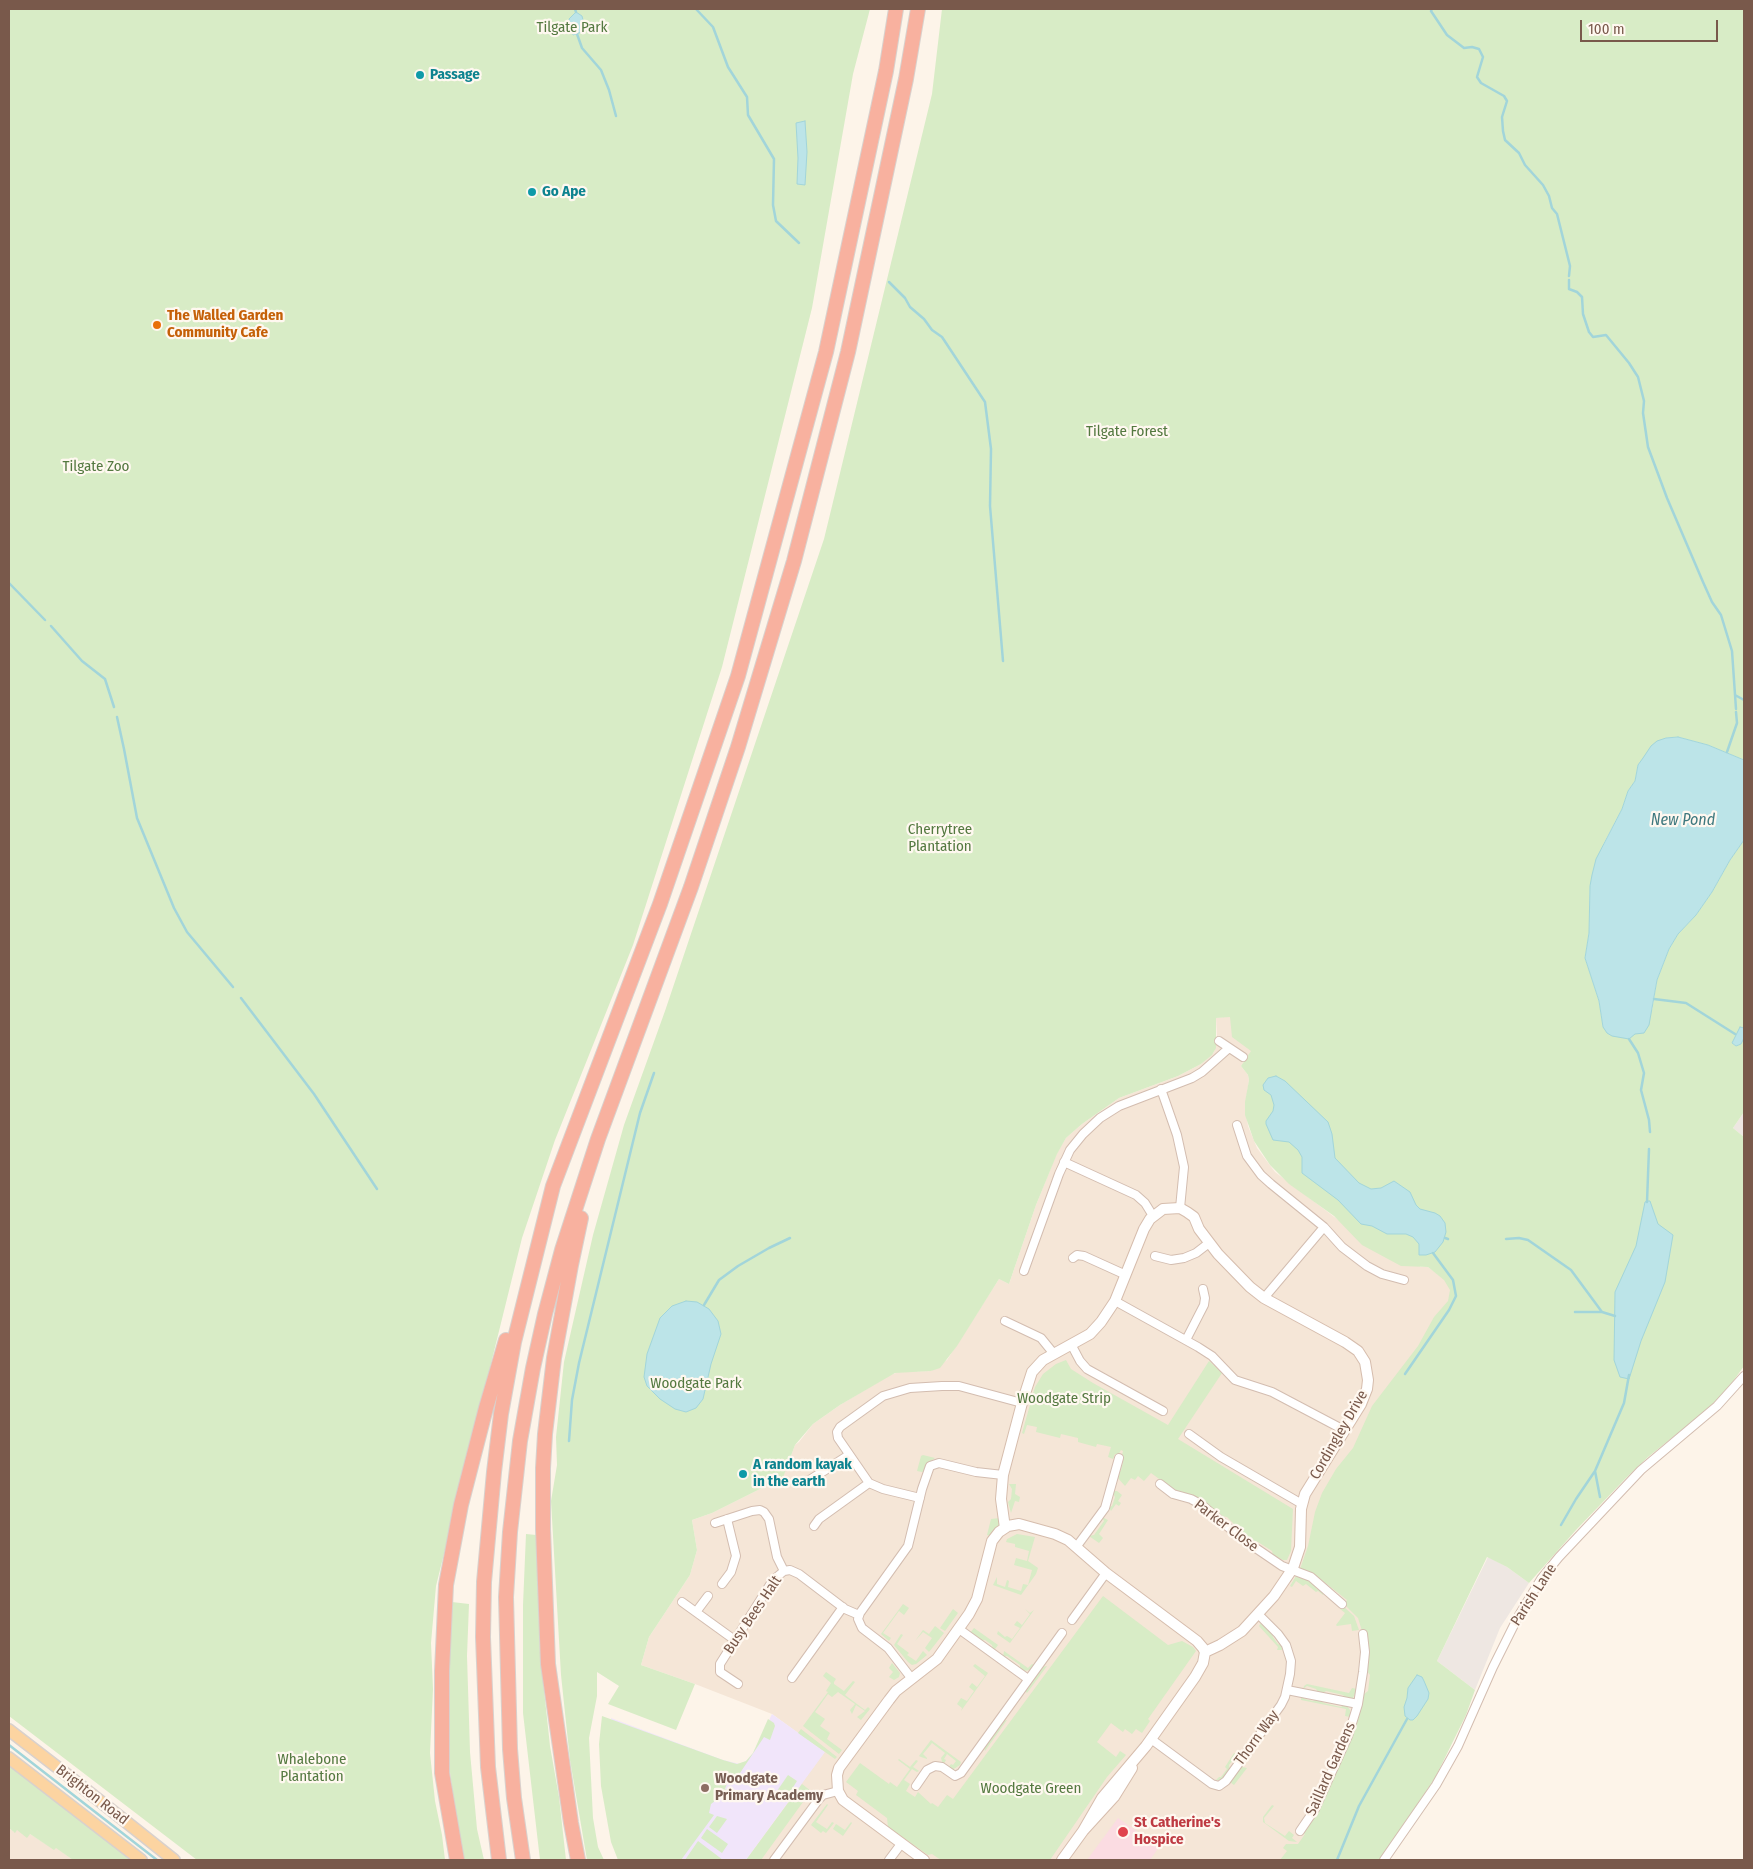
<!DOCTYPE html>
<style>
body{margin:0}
#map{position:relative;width:1753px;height:1869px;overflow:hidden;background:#fdf4e9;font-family:"Fira Sans Condensed",sans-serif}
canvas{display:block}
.frame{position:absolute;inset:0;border:10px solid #79594b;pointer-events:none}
.scale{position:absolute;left:1580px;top:20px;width:138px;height:22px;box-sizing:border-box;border:2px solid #79594b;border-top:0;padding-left:6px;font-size:15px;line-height:18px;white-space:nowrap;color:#79594b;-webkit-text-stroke:4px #fff8f0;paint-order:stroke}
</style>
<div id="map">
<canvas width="1753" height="1869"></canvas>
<div class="frame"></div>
<div class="scale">100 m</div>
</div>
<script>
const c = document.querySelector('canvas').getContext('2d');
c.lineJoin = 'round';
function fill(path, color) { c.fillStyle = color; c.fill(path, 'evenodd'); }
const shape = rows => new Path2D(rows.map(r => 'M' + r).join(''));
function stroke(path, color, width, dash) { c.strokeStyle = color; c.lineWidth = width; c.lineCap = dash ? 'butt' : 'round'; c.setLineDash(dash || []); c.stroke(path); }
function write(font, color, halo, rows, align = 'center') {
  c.font = font + ' "Fira Sans Condensed",sans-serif'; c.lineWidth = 4.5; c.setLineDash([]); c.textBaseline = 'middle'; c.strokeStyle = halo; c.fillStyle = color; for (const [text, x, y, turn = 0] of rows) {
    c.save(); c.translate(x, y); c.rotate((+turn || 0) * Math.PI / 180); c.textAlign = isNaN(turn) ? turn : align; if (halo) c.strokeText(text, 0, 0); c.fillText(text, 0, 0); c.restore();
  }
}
const residential = shape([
 [1231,1016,1252,1051,1241,1066,1248,1075,1249,1080,1245,1108,1248,1126,1257,1148,1275,1172,1337,1219,1421,1267,1428,1267,1469,1297,1387,1621,1377,1702,1294,1860,746,1860,824,1752,772,1714,695,1684,641,1665,649,1637,690,1575,697,1550,692,1520,712,1513,778,1480,781,1482,795,1445,799,1442,813,1424,840,1405,890,1375,899,1372,931,1371,947,1360,999,1279,1009,1284,1036,1205,1057,1153,1066,1138,1082,1124,1119,1098,1178,1076,1201,1064,1214,1052,1217,1037,1216,1018],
 [9,1828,14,1832,17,1830,30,1834,54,1849,56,1847,73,1860,9,1860]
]);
const industrial = shape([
 [1744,1112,1744,1137,1733,1128],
 [1488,1557,1507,1567,1529,1583,1500,1628,1475,1690,1437,1661]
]);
const education = shape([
 [772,1714,825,1752,746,1860,631,1860,611,1718,723,1760,740,1764,746,1761,753,1753]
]);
const medical = shape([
 [1118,1818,1159,1847,1150,1860,1087,1860]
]);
const green = shape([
 [9,9,870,9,853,74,812,308,722,667,633,945,555,1140,522,1238,436,1586,431,1643,433,1689,430,1753,435,1801,442,1835,445,1860,197,1860,9,1716],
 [942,9,1744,9,1744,760,1708,745,1678,737,1666,738,1638,765,1635,781,1628,791,1622,809,1604,843,1590,886,1589,933,1585,958,1599,1001,1603,1027,1652,1010,1657,980,1669,949,1678,934,1696,915,1712,892,1730,860,1744,840,1744,1030,1744,1028,1732,1043,1736,1046,1741,1044,1744,1038,1744,1112,1733,1128,1744,1137,1744,1366,1729,1387,1717,1400,1699,1416,1648,1457,1626,1478,1576,1530,1529,1583,1507,1567,1487,1557,1437,1661,1475,1690,1466,1715,1435,1778,1380,1860,1280,1860,1287,1851,1283,1848,1286,1844,1298,1844,1305,1834,1303,1833,1317,1813,1354,1730,1363,1695,1368,1691,1370,1675,1367,1671,1369,1647,1366,1631,1362,1631,1358,1618,1344,1604,1347,1600,1314,1574,1300,1569,1308,1546,1315,1512,1322,1493,1336,1469,1353,1448,1372,1406,1418,1346,1434,1317,1448,1301,1450,1290,1444,1280,1428,1267,1401,1266,1362,1245,1334,1216,1289,1184,1270,1165,1254,1141,1245,1115,1245,1102,1249,1080,1248,1075,1241,1066,1251,1051,1232,1037,1230,1017,1216,1018,1216,1048,1212,1055,1201,1064,1178,1076,1119,1098,1082,1124,1066,1138,1057,1154,1036,1205,1009,1284,999,1279,957,1346,940,1368,931,1371,895,1373,840,1405,813,1424,795,1445,781,1483,778,1480,712,1513,692,1520,697,1550,690,1575,649,1637,641,1665,695,1684,676,1730,608,1704,619,1686,597,1672,597,1696,589,1738,593,1818,598,1847,604,1860,587,1860,570,1760,561,1675,551,1501,557,1465,556,1437,564,1362,593,1235,624,1125,665,1011,824,539,932,94],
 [1066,1360,1071,1369,1093,1383,1168,1425,1209,1361,1222,1373,1178,1439,1293,1509,1291,1551,1287,1560,1283,1560,1277,1557,1276,1558,1273,1555,1272,1551,1258,1542,1252,1541,1239,1532,1238,1528,1227,1517,1222,1516,1202,1500,1177,1492,1151,1473,1144,1481,1138,1476,1135,1480,1131,1478,1125,1486,1117,1477,1118,1473,1121,1470,1123,1462,1121,1459,1123,1451,1121,1450,1118,1455,1115,1454,1113,1459,1108,1457,1111,1447,1097,1444,1096,1447,1078,1442,1078,1438,1061,1434,1060,1438,1036,1432,1037,1427,1027,1425,1024,1434,1022,1433,1035,1387,1043,1374,1056,1364],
 [923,1455,935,1458,928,1463,924,1471,922,1472,917,1471,921,1456],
 [1009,1484,1016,1484,1015,1494,1020,1497,1019,1502,1015,1501,1011,1513,1008,1502,1011,1499,1012,1489],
 [1114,1491,1117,1491,1122,1495,1118,1501,1121,1503,1119,1506,1116,1504,1111,1511,1109,1507,1112,1506,1115,1497,1113,1493],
 [1102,1517,1108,1520,1099,1534,1103,1538,1099,1543,1089,1536,1094,1535,1104,1521],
 [1000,1518,999,1525,990,1536,987,1535,991,1519],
 [526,1534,536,1535,540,1653,550,1746,559,1797,566,1860,540,1860,523,1713,523,1605],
 [1017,1534,1035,1537,1028,1561,1038,1568,1036,1574,1021,1595,993,1585,997,1577,997,1584,1005,1587,1007,1580,1009,1581,1008,1587,1021,1591,1023,1584,1028,1585,1032,1570,1014,1565,1016,1558,1027,1561,1029,1551,1015,1547,1015,1544,1006,1542,1007,1539],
 [1296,1576,1307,1579,1316,1585,1315,1586,1317,1589,1319,1587,1325,1592,1323,1595,1318,1591,1316,1592,1306,1584,1303,1586,1296,1581,1292,1587,1290,1586],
 [1103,1596,1168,1645,1182,1641,1193,1647,1196,1651,1148,1719,1150,1721,1142,1733,1136,1729,1132,1734,1125,1729,1123,1732,1111,1723,1097,1742,1116,1757,1120,1751,1126,1755,1107,1777,1050,1860,941,1860,932,1854,928,1855,888,1827,887,1818,856,1795,858,1791,846,1782,860,1763,889,1784,890,1782,897,1787,910,1769,898,1760,899,1759,910,1767,916,1760,918,1761,913,1767,919,1771,917,1772,912,1769,904,1780,910,1784,906,1791,915,1797,918,1792,931,1804,932,1803,938,1807,947,1795,953,1799],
 [452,1602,469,1604,467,1656,470,1752,477,1829,484,1860,462,1860,449,1765,448,1660],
 [903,1604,909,1608,904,1615,899,1611,883,1633,891,1638,889,1641,881,1634],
 [1343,1606,1354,1616,1359,1630,1352,1631,1351,1624,1337,1626,1336,1625,1345,1613,1340,1609],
 [953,1609,958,1613,945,1631,940,1628],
 [1025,1609,1030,1613,1034,1610,1010,1643,997,1634,998,1631,1005,1637,1007,1636,1012,1639,1020,1628,1014,1625,1017,1621,1022,1625,1030,1614],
 [1261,1623,1272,1633,1273,1637,1278,1644,1282,1645,1282,1650,1277,1650,1278,1647,1259,1626],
 [935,1626,944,1633,929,1652,925,1648,932,1638,923,1632,915,1641,923,1630,929,1634],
 [974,1628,998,1645,995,1649,993,1650,992,1645,985,1640,981,1641,970,1633],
 [901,1634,903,1635,897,1644,909,1653,907,1655,916,1661,923,1651,927,1655,916,1664,912,1665,908,1662,894,1645],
 [1004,1651,1028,1668,1032,1664,1035,1665,1031,1670,1023,1671,1020,1669,1020,1665,1007,1656,1003,1657],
 [892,1663,900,1673,899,1677,894,1680,889,1677,893,1672,889,1668],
 [975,1664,988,1673,961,1711,962,1708,957,1704,961,1698,967,1701,974,1691,969,1687,972,1683,977,1687,985,1676,973,1666],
 [1047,1666,1027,1693,1025,1691,1042,1667],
 [826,1672,836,1679,834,1682,834,1684,844,1691,853,1681,855,1682,845,1695,865,1710,868,1707,870,1709,861,1720,857,1717,865,1711,856,1705,852,1714,850,1710,855,1704,838,1692,832,1697,828,1694,815,1712,825,1719,820,1726,830,1733,827,1739,842,1750,839,1754,803,1726,828,1692,826,1691,831,1683,823,1676],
 [1307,1684,1349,1693,1352,1688,1357,1689,1353,1698,1347,1699,1343,1695,1326,1691,1323,1693,1318,1692,1316,1689,1307,1686,1303,1689,1304,1686],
 [1301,1696,1305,1699,1313,1701,1317,1699,1324,1703,1341,1707,1344,1705,1347,1706,1350,1710,1350,1717,1345,1716,1346,1709,1301,1700],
 [602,1716,723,1760,737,1764,746,1761,753,1753,768,1719,774,1723,775,1726,770,1740,764,1737,738,1776,736,1774,728,1781,725,1789,728,1790,721,1799,720,1797,711,1804,709,1813,714,1815,681,1860,618,1860,611,1842,601,1786,599,1744],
 [1007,1720,985,1751,984,1746,1003,1721],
 [801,1729,837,1757,835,1759,798,1733],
 [931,1740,961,1762,960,1765,952,1770,948,1768,951,1764,953,1765,956,1761,947,1754,944,1759,946,1760,943,1765,941,1758,945,1753,932,1743,923,1754,927,1758,927,1759,921,1757,919,1756],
 [1234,1753,1240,1757,1235,1758,1229,1765,1230,1770,1226,1777,1222,1780,1216,1780,1219,1777,1221,1777,1227,1769,1225,1767],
 [9,1764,77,1817,131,1860,73,1860,56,1848,54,1850,30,1834,27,1838,17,1830,15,1833,9,1828],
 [1242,1767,1247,1768,1234,1785,1230,1782],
 [788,1775,797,1781,786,1798,777,1791],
 [802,1784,811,1791,761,1860,746,1860],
 [827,1804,828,1805,816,1822,827,1829,832,1822,834,1823,826,1833,823,1831,821,1833,811,1825],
 [1272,1805,1274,1806,1264,1818,1265,1823,1285,1836,1289,1831,1294,1835,1292,1838,1297,1842,1289,1841,1263,1822,1263,1817],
 [717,1816,727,1819,717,1833,709,1827],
 [851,1822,852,1823,843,1836,833,1829,836,1824,845,1830],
 [707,1829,728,1844,722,1853,701,1838],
 [698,1841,723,1860,685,1860]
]);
const water = shape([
 [576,12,582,16,585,28,582,32,573,35,569,19,576,12],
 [805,121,807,152,805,185,797,184,798,158,796,123,805,121],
 [1678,737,1708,745,1744,760,1744,840,1730,860,1712,892,1696,915,1678,934,1669,949,1657,980,1649,1025,1644,1033,1635,1034,1629,1039,1612,1036,1607,1033,1603,1027,1599,1001,1585,958,1589,933,1590,886,1592,875,1596,859,1622,809,1628,791,1635,781,1638,765,1643,758,1651,746,1657,741,1666,738,1678,737],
 [1740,1027,1744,1028,1744,1038,1741,1044,1736,1046,1732,1043,1740,1027],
 [1276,1076,1285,1081,1328,1122,1332,1134,1335,1158,1359,1183,1371,1189,1381,1188,1394,1181,1410,1192,1416,1205,1420,1209,1435,1213,1440,1216,1445,1223,1446,1232,1443,1242,1435,1252,1426,1255,1419,1255,1419,1244,1413,1237,1406,1234,1387,1234,1372,1226,1361,1224,1338,1200,1302,1173,1302,1157,1298,1150,1289,1142,1273,1140,1266,1124,1266,1121,1273,1111,1274,1105,1271,1095,1264,1090,1263,1085,1268,1078,1276,1076],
 [1647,1201,1650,1201,1658,1224,1673,1235,1665,1282,1641,1341,1629,1379,1620,1377,1614,1360,1615,1292,1636,1246,1645,1202,1647,1201],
 [686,1301,697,1302,709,1309,718,1321,721,1334,711,1364,703,1399,696,1408,686,1412,675,1409,660,1399,647,1386,644,1377,647,1354,660,1318,672,1306,686,1301],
 [1417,1675,1422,1677,1424,1681,1429,1693,1428,1699,1417,1716,1413,1720,1410,1720,1405,1716,1404,1707,1407,1698,1408,1688,1417,1675]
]);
const stream = shape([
 [575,9,576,12],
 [696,9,713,27,728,67,747,97,748,115,774,159,773,205,776,221,799,243],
 [1432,9,1431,11,1447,35,1464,48,1472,47,1479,49,1483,57,1477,77,1481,83,1504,96,1507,101,1502,117,1503,131,1505,140,1519,153,1525,165,1543,185,1549,196,1552,208,1557,214,1570,266,1569,276],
 [577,34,582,48,601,70,609,90,616,116],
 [1569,280,1569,289,1577,292,1582,297,1583,314,1589,332,1593,337,1606,335,1629,363,1638,377,1644,401,1643,413,1648,447,1667,498,1703,582,1712,602,1721,615,1732,651,1736,709],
 [889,282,905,298,910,307,924,319,932,330,942,337,985,402,991,449,990,506,1003,661],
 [9,583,45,620],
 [51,626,82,661,105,679,114,707],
 [1735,695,1744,700],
 [117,717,124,749,137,818,174,908,187,932,233,987],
 [1727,752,1737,723,1736,712],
 [241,998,314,1094,377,1189],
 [1654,999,1686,1003,1735,1034],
 [1629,1039,1638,1053,1644,1073,1641,1090,1649,1120,1650,1132],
 [1647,1202,1649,1149],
 [1445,1238,1448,1239],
 [1506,1239,1519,1238,1528,1240,1571,1270,1602,1312,1615,1316],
 [704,1305,719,1280,738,1266,769,1248,790,1238],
 [1575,1312,1602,1312],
 [1405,1374,1449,1310,1456,1296,1453,1280,1433,1253],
 [569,1441,572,1400,579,1363,640,1113,654,1073],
 [1600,1497,1595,1471,1624,1403,1629,1375],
 [1561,1525,1576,1499,1595,1471],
 [9,1745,157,1860],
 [1337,1860,1359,1806,1407,1719]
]);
const street = shape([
 [1219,1041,1243,1057],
 [1161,1089,1177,1135,1184,1167,1180,1208],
 [1237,1125,1247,1156,1261,1175,1271,1184,1324,1227,1342,1247,1367,1266,1382,1274,1404,1280],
 [1064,1162,1136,1195,1145,1203,1153,1216],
 [1155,1256,1171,1260,1184,1258,1196,1253,1209,1243],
 [1073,1258,1077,1255,1084,1256,1126,1275],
 [1024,1271,1059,1174,1070,1150,1083,1134,1100,1118,1119,1106,1192,1078,1202,1072,1229,1048],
 [1264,1298,1324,1227],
 [1115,1301,1198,1347,1212,1356,1235,1380,1272,1392,1344,1430],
 [1005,1321,1041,1338,1054,1354],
 [1186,1340,1204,1305,1205,1298,1203,1289],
 [1071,1344,1080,1361,1087,1369,1163,1411],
 [1189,1434,1221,1457,1302,1504],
 [808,1481,849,1455],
 [1160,1484,1173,1494,1191,1499,1202,1505,1241,1538,1282,1566,1311,1577,1342,1604],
 [920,1498,883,1489,869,1483,838,1438,837,1432,840,1427,883,1396,910,1388,942,1386,959,1386,1022,1403],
 [715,1523,752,1511,760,1510,764,1512,769,1519,777,1557,784,1571],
 [814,1526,819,1519,869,1483],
 [1077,1546,1105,1508,1119,1458],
 [784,1571,790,1570,799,1574,845,1609,859,1615],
 [722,1584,731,1572,736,1556,727,1519],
 [682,1602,736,1641],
 [696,1612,708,1596],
 [1072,1620,1106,1573],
 [959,1629,1028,1679],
 [792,1678,843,1607],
 [912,1679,888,1648,862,1628,858,1619,860,1613,908,1546,922,1489,930,1466,939,1463,976,1472,1003,1475],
 [738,1684,720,1672,720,1664,773,1580,784,1571],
 [1287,1690,1358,1704],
 [1151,1739,1212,1784,1219,1786,1226,1781,1281,1705,1285,1697,1290,1674,1291,1661,1286,1645,1278,1634,1258,1614],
 [916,1786,927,1770,935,1766,942,1767,955,1776,961,1773,1062,1633],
 [1300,1831,1315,1809,1348,1736,1358,1704,1363,1672,1365,1652,1363,1634],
 [774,1860,819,1799,823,1795,838,1791],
 [889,1860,901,1844],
 [1384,1860,1436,1785,1458,1746,1493,1667,1519,1615,1541,1579,1559,1557,1641,1470,1717,1406,1744,1376]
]);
const secondary = shape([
 [1005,1528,1001,1499,1003,1475,1022,1403,1032,1372,1043,1360,1090,1334,1101,1322,1115,1301,1144,1229,1150,1219,1163,1209,1180,1208,1187,1212,1194,1217,1199,1229,1218,1254,1250,1287,1264,1298,1345,1342,1358,1351,1365,1362,1368,1380,1367,1389,1361,1404,1305,1494,1301,1509,1300,1547,1293,1568,1274,1596,1242,1631,1220,1645,1205,1652],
 [1083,1831,1102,1798,1146,1746,1195,1677,1203,1663,1205,1652],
 [924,1860,843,1800,838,1791,837,1775,839,1768,889,1700,896,1691,937,1659,969,1614,977,1599,992,1541,999,1532,1008,1526,1019,1524,1055,1534,1068,1540,1106,1573,1197,1641,1203,1648,1205,1652],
 [1062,1860,1083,1831,1114,1797,1132,1768]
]);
const primary = shape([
 [9,1730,66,1774,174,1860],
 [9,1758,141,1860]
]);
const highway = shape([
 [457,1860,442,1773,442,1671,446,1585,461,1505,486,1408,506,1340],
 [499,1860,488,1767,483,1637,484,1582,494,1472,501,1414,514,1342,553,1186,660,904,738,676,826,352,886,71,896,9],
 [523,1860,514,1798,510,1749,506,1597,510,1532,520,1441,533,1368,545,1314,562,1250,598,1139,691,887,738,747,794,561,848,352,906,79,918,9],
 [578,1860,571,1823,548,1664,543,1529,543,1468,545,1434,554,1358,571,1265,581,1218]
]);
const markers = [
 [420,75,5,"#0f9aa8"],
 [532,192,5,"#0f9aa8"],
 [157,325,5,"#e8710a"],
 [743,1474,5,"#0f9aa8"],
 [705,1788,5,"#8d6e63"],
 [1123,1832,6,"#e0444e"]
];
const parkNames = [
 ["Tilgate Park",572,28],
 ["Tilgate Forest",1127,432],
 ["Tilgate Zoo",96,467],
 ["Cherrytree",940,830],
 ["Plantation",940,847],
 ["Woodgate Park",696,1384],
 ["Woodgate Strip",1064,1399],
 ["Whalebone",312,1760],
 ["Plantation",312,1777],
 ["Woodgate Green",1031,1789]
];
const cultureNames = [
 ["Passage",430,75],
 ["Go Ape",542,192],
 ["A random kayak",753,1465],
 ["in the earth",753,1482]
];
const foodNames = [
 ["The Walled Garden",167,316],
 ["Community Cafe",167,333]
];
const streetNames = [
 ["Cordingley Drive",1339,1435,-60],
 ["Parker Close",1226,1526,37],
 ["Parish Lane",1534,1595,-57],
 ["Busy Bees Halt",753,1615,-56],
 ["Thorn Way",1257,1738,-54],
 ["Saillard Gardens",1331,1769,-66],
 ["Brighton Road",92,1795,38]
];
const educationNames = [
 ["Woodgate",715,1779],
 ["Primary Academy",715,1796]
];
const healthNames = [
 ["St Catherine's",1134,1823],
 ["Hospice",1134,1840]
];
const waterNames = [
 ["New Pond",1683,821]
];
fill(residential, '#f5e6d7');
fill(industrial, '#eee7e2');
fill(education, '#f1e5fa');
fill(medical, '#fbdce2');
fill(green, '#d8ecc6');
fill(water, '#bce4e8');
stroke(water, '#a2d5da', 1);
stroke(stream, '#a2d5da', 2.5);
stroke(street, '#d3bdb0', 10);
stroke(secondary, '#d6bdad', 12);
stroke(primary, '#d9d1cd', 14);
stroke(highway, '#d9d1cd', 16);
stroke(street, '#fff', 8);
stroke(secondary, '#fff', 10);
stroke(primary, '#fcd4a1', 11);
stroke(highway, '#f8b19f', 14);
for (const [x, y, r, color] of markers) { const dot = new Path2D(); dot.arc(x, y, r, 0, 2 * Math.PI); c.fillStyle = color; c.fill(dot); stroke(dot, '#fff8f0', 2); }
write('15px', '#547940', '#fff8f0', parkNames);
write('bold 15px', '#0d838f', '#fff8f0', cultureNames, 'left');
write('bold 15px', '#c56008', '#fff8f0', foodNames, 'left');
write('15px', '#79594b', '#fff8f0', streetNames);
write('bold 15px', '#785e54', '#fff8f0', educationNames, 'left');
write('bold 15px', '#be3a42', '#fff8f0', healthNames, 'left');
write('italic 16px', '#3e787e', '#fff8f0', waterNames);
</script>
